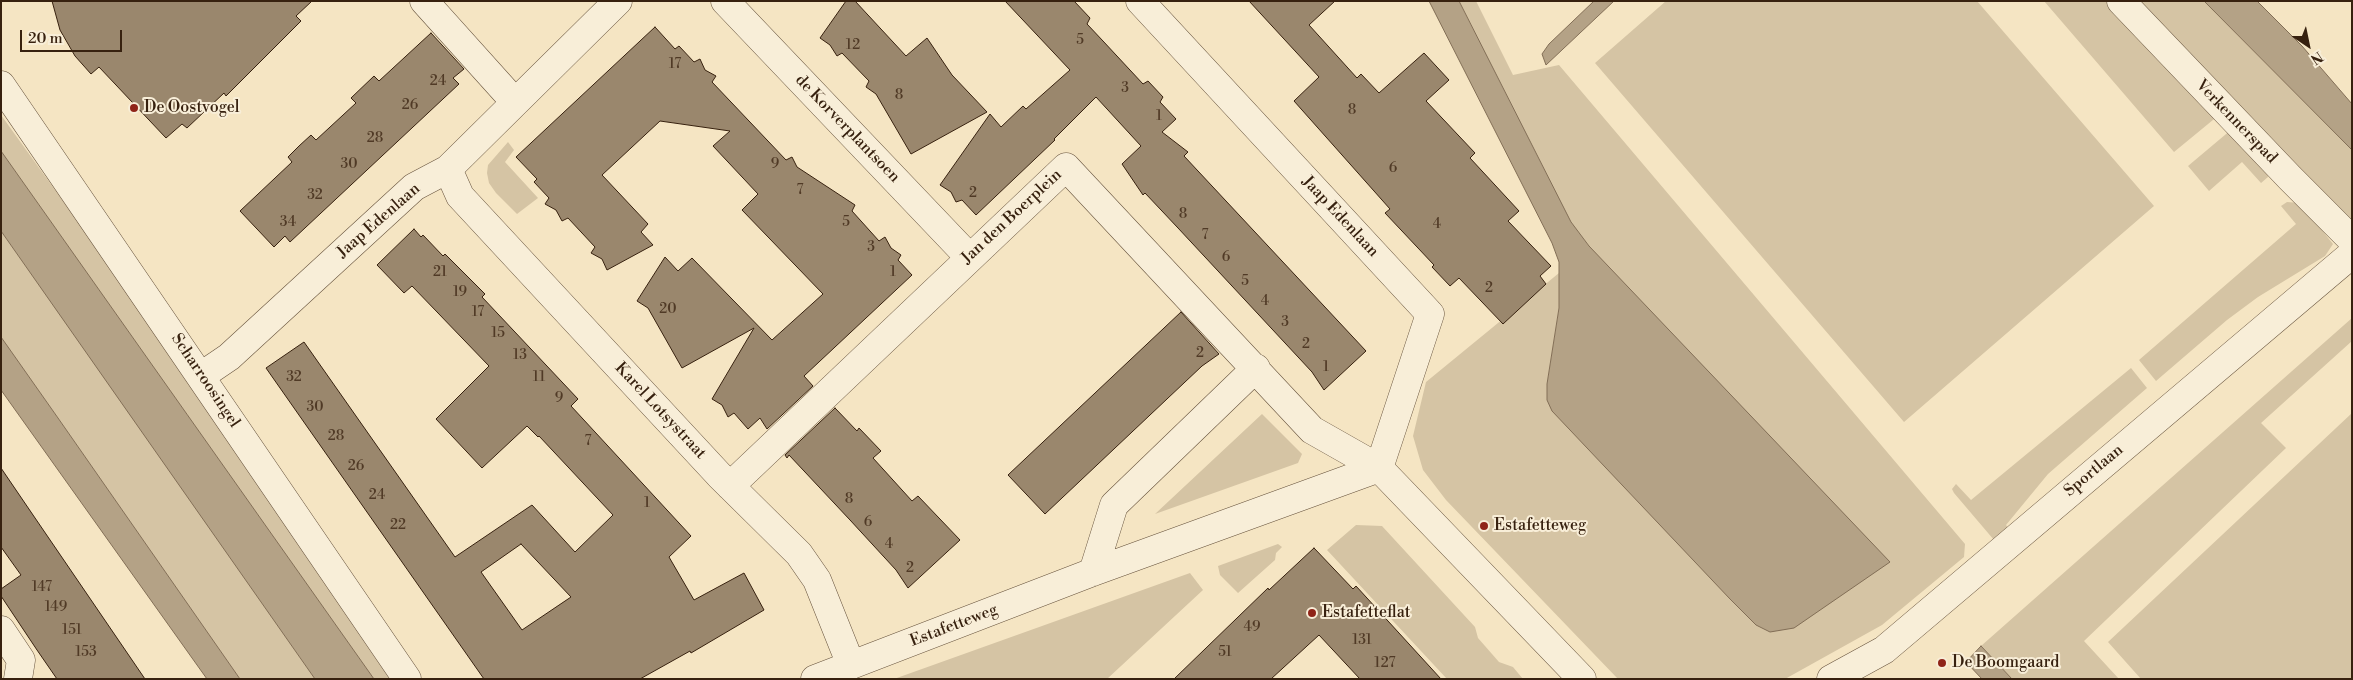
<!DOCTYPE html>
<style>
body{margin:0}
#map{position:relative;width:2353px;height:680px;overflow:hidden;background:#f5e5c3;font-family:"Libre Bodoni",serif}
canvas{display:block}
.frame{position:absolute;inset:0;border:2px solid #37210f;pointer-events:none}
.north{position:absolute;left:2283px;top:20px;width:50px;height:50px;-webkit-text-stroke:4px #f8eed8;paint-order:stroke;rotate:146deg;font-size:14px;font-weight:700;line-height:20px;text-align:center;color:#37210f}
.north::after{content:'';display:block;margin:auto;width:18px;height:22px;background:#37210f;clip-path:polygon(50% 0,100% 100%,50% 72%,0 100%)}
.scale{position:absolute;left:20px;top:30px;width:102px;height:22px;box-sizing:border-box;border:2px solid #37210f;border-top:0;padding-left:6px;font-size:15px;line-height:18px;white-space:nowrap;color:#37210f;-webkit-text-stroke:4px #f8eed8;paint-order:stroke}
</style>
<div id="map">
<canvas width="2353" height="680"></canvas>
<div class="frame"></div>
<div class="north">N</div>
<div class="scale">20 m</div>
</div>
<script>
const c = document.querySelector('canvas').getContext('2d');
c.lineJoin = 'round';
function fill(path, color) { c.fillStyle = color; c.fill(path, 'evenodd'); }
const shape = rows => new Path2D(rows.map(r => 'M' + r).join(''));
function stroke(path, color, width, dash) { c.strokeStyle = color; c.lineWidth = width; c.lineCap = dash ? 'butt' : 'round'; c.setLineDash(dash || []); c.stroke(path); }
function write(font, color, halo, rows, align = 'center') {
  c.font = font + ' "Libre Bodoni",serif'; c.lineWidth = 4; c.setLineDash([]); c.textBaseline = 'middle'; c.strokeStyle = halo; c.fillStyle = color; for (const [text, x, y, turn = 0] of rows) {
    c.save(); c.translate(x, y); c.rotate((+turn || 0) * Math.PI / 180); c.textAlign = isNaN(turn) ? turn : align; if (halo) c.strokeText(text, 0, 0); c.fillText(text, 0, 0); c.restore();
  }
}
const green = shape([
 [1459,1,1476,1,1513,75,1559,65,1965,544,1964,557,1882,625,1785,679,1618,679,1446,500,1423,470,1413,436,1426,382,1559,273,1559,308,1547,384,1589,246,1571,223],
 [1666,1,1977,1,2154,206,1904,422,1595,63],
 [2044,1,2113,1,2219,115,2174,152],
 [2130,1,2204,1,2352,150,2352,219],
 [1,115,166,344,403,679,374,679,1,151],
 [2232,129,2267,170,2268,177,2261,183,2242,162,2209,191,2188,166],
 [508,142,514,150,505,162,538,198,517,214,496,193,489,183,487,173,488,165],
 [2287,202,2300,203,2333,244,2325,256,2258,297,2227,320,2156,381,2139,360,2296,224,2281,206],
 [1,231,108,382,315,679,240,679,58,418,1,337],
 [2352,318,2352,341,2261,423,2286,448,2084,641,2119,679,2012,679,1981,646],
 [2131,368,2147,388,2048,474,2006,525,2008,528,1994,540,1954,493,1952,489,1956,484,1971,500],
 [2352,413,2352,679,2141,679,2108,642],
 [1262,414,1302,454,1298,463,1155,514],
 [1356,525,1382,526,1475,627,1478,638,1499,662,1513,667,1523,679,1447,679,1327,550],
 [1278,544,1282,547,1276,553,1275,560,1238,593,1220,575,1218,566],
 [1190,573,1203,590,1107,679,894,679]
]);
const water = shape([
 [1429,1,1459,1,1571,222,1589,246,1890,562,1794,628,1770,632,1756,625,1730,599,1552,411,1547,400,1547,384,1559,308,1559,262,1552,243,1429,1],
 [1594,1,1614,1,1546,65,1542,54,1549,44,1594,1],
 [2204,1,2257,1,2302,46,2352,104,2352,150,2204,1],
 [1,151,374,679,315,679,1,231,1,151],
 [1,337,58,418,240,679,207,679,1,390,1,337],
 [1981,646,2012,679,1982,679,1966,662,1981,646]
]);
const building = shape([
 [52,1,312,1,296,16,301,21,226,96,224,93,187,128,182,124,166,138,99,67,91,74,75,56,60,30,52,1],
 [846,1,855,1,906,56,927,38,952,75,987,112,911,154,876,94,866,87,869,81,842,53,837,56,830,45,820,38,846,1],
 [1005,1,1074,1,1090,18,1087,24,1103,41,1143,84,1148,81,1163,97,1160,102,1176,119,1162,132,1188,152,1184,156,1366,351,1324,390,1312,372,1178,228,1145,193,1143,195,1122,164,1141,146,1096,97,1054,139,1055,140,976,215,962,200,956,202,951,192,940,185,990,114,1001,127,1023,106,1026,109,1070,70,1005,1],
 [1249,1,1335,1,1309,25,1357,78,1361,74,1379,93,1424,53,1449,80,1426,101,1475,153,1470,158,1519,211,1508,221,1551,266,1540,276,1546,284,1503,324,1459,278,1450,286,1432,267,1434,265,1385,213,1390,209,1294,101,1319,77,1249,1],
 [655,27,675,49,679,46,694,62,700,59,705,70,716,76,712,82,786,160,792,157,797,167,855,205,852,211,879,241,885,237,891,248,901,255,898,260,912,275,804,376,813,386,767,429,760,418,748,429,734,413,728,417,722,405,712,399,754,328,682,368,648,308,637,301,665,257,678,271,692,258,772,340,823,294,742,210,758,194,713,146,730,131,660,121,602,175,648,224,641,232,653,245,607,270,602,259,591,253,595,247,568,218,562,221,556,210,545,204,549,198,534,182,537,179,516,157,655,27],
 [431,33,464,69,453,78,459,84,290,242,285,236,274,247,240,211,292,162,288,157,299,146,311,135,316,140,356,103,351,98,374,76,379,81,431,33],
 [414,229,421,237,423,235,443,256,445,254,485,294,482,297,578,399,571,406,691,536,669,557,694,600,744,573,764,610,691,653,690,651,640,679,484,679,266,368,304,342,455,557,532,505,575,552,613,515,539,436,538,437,527,426,482,468,436,419,489,366,412,286,404,293,377,265,414,229],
 [521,544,571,597,522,630,481,572,521,544],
 [1181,312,1219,354,1202,366,1045,514,1008,475,1181,312],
 [835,408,857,431,859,428,881,451,873,458,912,501,918,496,960,540,908,588,896,570,850,520,789,455,787,458,785,455,835,408],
 [1,468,33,515,145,679,57,679,37,650,1,596,1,589,21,575,1,547,1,468],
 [1314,548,1353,589,1356,586,1441,679,1360,679,1319,635,1271,679,1174,679,1268,588,1269,590,1314,548]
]);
const street = shape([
 [424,1,514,101],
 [725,1,969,257],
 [2121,1,2290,178,2352,240],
 [1,85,407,679],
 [448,169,460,196,720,476,799,554,817,580,851,665],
 [201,376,229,357,414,187,448,169,618,1],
 [730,486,1066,167,1312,430,1379,468,1430,314,1140,1],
 [1093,572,1114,505,1256,368],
 [1,630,21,660,18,679],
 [815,679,1093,572,1379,468,1582,679],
 [1831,679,1884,650,2352,254]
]);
const markers = [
 [134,108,5,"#8f2418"],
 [1484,526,5,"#8f2418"],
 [1312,613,5,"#8f2418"],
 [1942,663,5,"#8f2418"]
];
const numberNames = [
 ["5",1080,41],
 ["12",853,46],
 ["17",675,65],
 ["24",438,82],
 ["3",1125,89],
 ["8",899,96],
 ["26",410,106],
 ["8",1352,111],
 ["1",1159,117],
 ["28",375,139],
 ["30",349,165],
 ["9",775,165],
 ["6",1393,169],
 ["7",800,191],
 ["2",973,194],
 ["32",315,196],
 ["8",1183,215],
 ["34",288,223],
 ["5",846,223],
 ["4",1437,225],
 ["7",1205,236],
 ["3",871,248],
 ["6",1226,258],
 ["21",440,273],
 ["1",893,273],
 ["5",1245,282],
 ["2",1489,289],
 ["19",460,293],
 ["4",1265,302],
 ["20",668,310],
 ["17",478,313],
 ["3",1285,323],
 ["15",498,334],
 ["2",1306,345],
 ["2",1200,354],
 ["13",520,356],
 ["1",1326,368],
 ["32",294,378],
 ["11",539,378],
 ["9",559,399],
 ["30",315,408],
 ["28",336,437],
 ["7",588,442],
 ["26",356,467],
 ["24",377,496],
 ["8",849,500],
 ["1",647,504],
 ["6",868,523],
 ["22",398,526],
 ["4",889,545],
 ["2",910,569],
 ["147",42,588],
 ["149",56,608],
 ["49",1252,628],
 ["151",72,631],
 ["131",1362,641],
 ["153",86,653],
 ["51",1225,653],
 ["127",1385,664]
];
const poiNames = [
 ["De Oostvogel",144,108],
 ["Estafetteweg",1494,526],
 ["Estafetteflat",1322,613],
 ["De Boomgaard",1952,663]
];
const streetNames = [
 ["Verkennerspad",2236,122,46],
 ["de Korverplantsoen",847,129,46],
 ["Jan den Boerplein",1012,217,-43],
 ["Jaap Edenlaan",1340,217,47],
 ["Jaap Edenlaan",379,221,-41],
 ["Scharroosingel",205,381,56],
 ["Karel Lotsystraat",660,411,47],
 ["Sportlaan",2094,471,-40],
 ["Estafetteweg",954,626,-21]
];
fill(green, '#d5c4a4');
fill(water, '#b4a286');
stroke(water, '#826e56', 1);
fill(building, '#9a876d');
stroke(building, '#37210f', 1);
stroke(street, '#66523c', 29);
stroke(street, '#f8eed8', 28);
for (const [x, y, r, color] of markers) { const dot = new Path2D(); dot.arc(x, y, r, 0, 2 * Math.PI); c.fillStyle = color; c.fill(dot); stroke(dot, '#f8eed8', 2); }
write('14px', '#503a26', null, numberNames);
write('16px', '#37210f', '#f8eed8', poiNames, 'left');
write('16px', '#37210f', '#f8eed8', streetNames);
</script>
